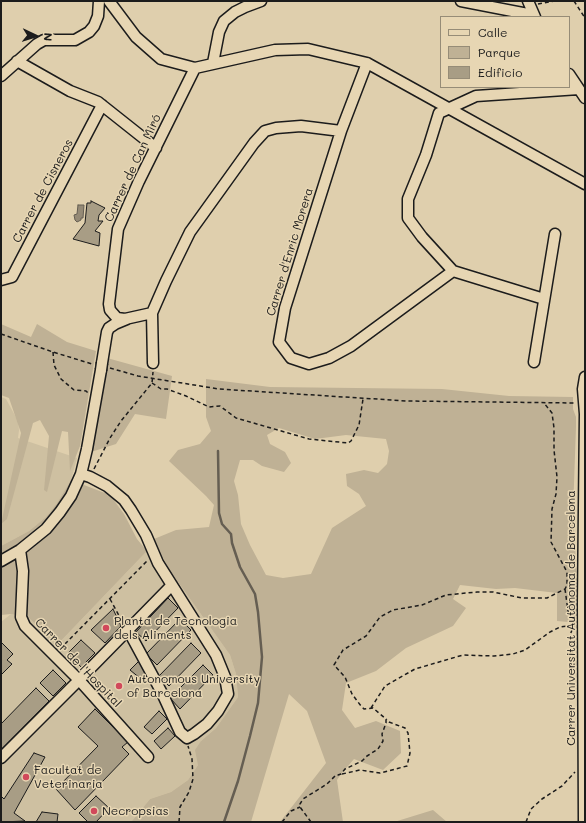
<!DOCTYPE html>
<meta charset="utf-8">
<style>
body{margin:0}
#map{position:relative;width:586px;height:823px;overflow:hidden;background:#dfcfad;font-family:Mali,sans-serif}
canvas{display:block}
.frame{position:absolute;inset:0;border:2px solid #1c1c1c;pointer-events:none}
.legend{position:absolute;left:440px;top:16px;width:130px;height:72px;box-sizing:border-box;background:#e7d6b3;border:1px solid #968c77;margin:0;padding:5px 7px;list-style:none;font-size:12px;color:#1c1c1c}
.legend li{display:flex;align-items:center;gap:8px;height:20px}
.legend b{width:20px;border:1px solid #968c77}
.north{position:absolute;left:16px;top:16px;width:40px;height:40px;-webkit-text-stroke:3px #e7d6b3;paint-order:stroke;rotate:94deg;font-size:11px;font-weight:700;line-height:16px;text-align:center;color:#1c1c1c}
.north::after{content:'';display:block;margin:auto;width:14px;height:18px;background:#1c1c1c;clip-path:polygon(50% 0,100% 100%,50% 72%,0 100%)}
</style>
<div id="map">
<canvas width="586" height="823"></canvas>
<div class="frame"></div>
<ul class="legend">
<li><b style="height:5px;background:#e7d6b3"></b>Calle</li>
<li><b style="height:11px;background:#bfb195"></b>Parque</li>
<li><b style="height:11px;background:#a89d85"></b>Edificio</li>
</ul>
<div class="north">N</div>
</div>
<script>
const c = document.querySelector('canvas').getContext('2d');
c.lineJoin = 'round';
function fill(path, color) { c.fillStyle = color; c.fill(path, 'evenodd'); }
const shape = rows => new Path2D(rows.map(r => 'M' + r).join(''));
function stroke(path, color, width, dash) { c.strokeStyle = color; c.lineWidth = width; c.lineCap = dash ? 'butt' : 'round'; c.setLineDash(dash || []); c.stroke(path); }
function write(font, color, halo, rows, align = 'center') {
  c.font = font + ' Mali,sans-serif'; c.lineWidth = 3; c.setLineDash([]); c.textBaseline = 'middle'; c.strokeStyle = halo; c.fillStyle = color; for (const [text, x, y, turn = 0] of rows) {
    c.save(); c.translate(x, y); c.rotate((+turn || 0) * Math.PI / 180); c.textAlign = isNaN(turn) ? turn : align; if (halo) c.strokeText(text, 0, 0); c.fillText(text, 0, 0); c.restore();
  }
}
const built = shape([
 [1,397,6,399,18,421,19,430,18,438,77,458,71,480,57,503,46,517,29,531,1,546],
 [147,551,160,551,168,568,230,655,236,674,238,697,216,728,201,741,198,765,188,780,171,792,150,799,131,822,1,822,1,622,11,614,29,618,57,645]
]);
const green = shape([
 [1,324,31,337,37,324,67,342,96,351,80,446,70,471,68,432,62,431,47,492,44,490,49,436,40,420,33,423,7,519,1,524,21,433,9,398,1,395],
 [107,358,172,376,166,419,135,414,116,444,91,452],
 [206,379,270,387,442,389,509,396,573,397,573,409,576,417,576,427,573,512,579,617,568,622,557,621,557,593,515,588,496,589,460,585,453,599,466,608,453,626,406,648,376,671,346,683,342,710,355,728,376,721,400,731,401,753,383,770,354,759,341,774,337,780,343,822,280,822,326,763,307,711,289,694,251,822,131,822,150,799,171,792,188,780,198,765,195,750,201,741,216,728,238,697,236,674,230,655,168,568,154,539,176,530,209,527,214,505,206,496,169,461,178,450,200,444,211,431,206,417],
 [279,428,315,439,346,435,386,439,389,451,387,464,378,473,364,470,346,474,347,486,359,494,366,506,332,528,311,574,283,578,266,575,250,545,241,524,238,495,234,481,240,460,253,460,262,466,284,472,291,463,285,452,270,444,267,435],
 [71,480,110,495,124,514,137,539,147,551,57,645,29,618,11,614,1,615,1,546,29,531,46,517,57,503],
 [433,810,447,822,394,822]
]);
const water = shape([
 [78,205,84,205,83,218,81,218,81,220,77,222,75,220,74,215,77,214,78,205]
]);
const stream = shape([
 [218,451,219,513,222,524,231,534,232,543,240,567,255,594,258,612,262,657,258,703,250,736,238,781,224,822]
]);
const building = shape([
 [91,201,105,208,99,215,98,221,103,221,95,231,100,233,99,246,73,239,85,223,87,203,91,203,91,201],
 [168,598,178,608,146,641,136,632,168,598],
 [113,609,121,626,105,643,91,630,113,609],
 [180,619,191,630,157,665,146,654,180,619],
 [81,640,95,653,81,667,68,653,81,640],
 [1,642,13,654,7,660,12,664,1,675,1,642],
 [191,643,201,653,169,686,159,676,191,643],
 [139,661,146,674,141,679,130,670,139,661],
 [203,665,213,675,180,709,170,698,203,665],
 [53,670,66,683,53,696,40,683,53,670],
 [36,688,49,701,1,750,1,724,36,688],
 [95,709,128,742,122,747,129,754,75,810,56,789,98,746,78,727,95,709],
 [159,711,167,719,152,734,144,727,159,711],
 [168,728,175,736,161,749,154,741,168,728],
 [34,753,45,757,14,813,25,821,1,822,1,796,4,799,34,753],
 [96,796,109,808,96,822,88,822,79,813,96,796],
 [42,812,58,814,57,822,36,822,42,812]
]);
const path = shape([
 [574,1,585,18],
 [538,4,554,1],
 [1,334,53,352,92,364],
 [53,352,54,365,61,379,74,390,86,391,88,393],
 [110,368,138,376,219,389,407,401,574,403],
 [152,383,161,389,167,389,186,396,209,407,220,406,236,418,309,439,348,443,351,441,359,425,363,399],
 [94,469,110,438,121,421,152,383,153,372],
 [565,589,568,611,574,625,570,635,574,665],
 [110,599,123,623],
 [60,649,147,561],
 [371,708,385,686,415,669,463,655,494,656,513,654,525,650,550,632,560,627,575,625],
 [342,774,360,770,380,773,407,766,410,753,408,733,405,728,389,722,386,719],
 [179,822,180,807,189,792,193,779,192,759,188,746],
 [282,822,291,811,300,807],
 [311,822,300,807,300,804,303,799,327,784,336,775,338,775,341,774,345,769,362,761,367,756,378,749,383,741,382,734,386,723,386,719,373,708,364,709,361,706,352,694,345,677,334,665,343,650,366,636,380,617,393,610,422,605,446,595,477,592,493,592,522,598,547,598,565,589,567,585,567,572,551,542,552,509,556,494,557,477,554,450,554,428,552,413,544,403],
 [433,822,446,822],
 [464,822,467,822],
 [526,822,531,809,542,799,562,786,575,772]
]);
const minor = shape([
 [109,1,136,37,161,59,195,68,275,50,308,49,367,63,585,184],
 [461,1,533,15],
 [528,1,535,17],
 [17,61,70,91,98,102,156,148],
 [213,63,219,32,224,21,235,12,245,7,261,1],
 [367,63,341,131,285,308,279,342,291,358,309,364,329,358,351,346,453,271],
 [569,74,585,98],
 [1,76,37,44,44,40,75,40,89,32,94,26,98,16,99,1],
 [453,271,422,237,408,218,408,199,426,155,439,113,476,96,579,89],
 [453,271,544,299],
 [1,280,12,277,102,105],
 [152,313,125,319,117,318,110,310,109,304,118,229,139,181,195,68],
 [534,362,555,234],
 [102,363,107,332,109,328,115,324,127,319],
 [153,363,152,313,166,281,190,232,254,143,265,131,276,128,301,126,341,131],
 [585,414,583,389,585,377],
 [81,474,90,477,107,486,124,500,131,510,146,535,158,563,216,655,225,677,228,694,218,711,207,724,194,734,187,738,180,732,162,693,128,630],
 [20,550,23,571,21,617,25,626,79,680,148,757],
 [1,561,20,550,46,529,60,512,71,496,81,474,87,449,101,370],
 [1,758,79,680,172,585],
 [584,822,583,603,585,413]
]);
const minorBridge = shape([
 [101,370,102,363]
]);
const markers = [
 [106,628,4,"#d1495b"],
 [119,686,4,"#d1495b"],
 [26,777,4,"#d1495b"],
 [94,811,4,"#d1495b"]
];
const streetNames = [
 ["Carrer de Can Miró",133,168,-65],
 ["Carrer de Cisneros",43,191,-62],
 ["Carrer d'Enric Morera",290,252,-73],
 ["Carrer Universitat Autònoma de Barcelona",571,618,-90],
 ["Carrer de l'Hospital",78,663,46]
];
const poiNames = [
 ["Planta de Tecnologia",114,621],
 ["dels Aliments",114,635],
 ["Autonomous University",127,679],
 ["of Barcelona",127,693],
 ["Facultat de",34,770],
 ["Veterinaria",34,784],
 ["Necropsias",102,811]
];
fill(built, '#cec0a1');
fill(green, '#bfb195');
fill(water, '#958a76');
stroke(water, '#655e52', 1);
stroke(stream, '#655e52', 2.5);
fill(building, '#a89d85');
stroke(building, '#1c1c1c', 1);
stroke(minor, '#1c1c1c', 13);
stroke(path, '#1c1c1c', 1.5, [4, 3]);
stroke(minor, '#e7d6b3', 10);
stroke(minorBridge, '#1c1c1c', 13, []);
stroke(minorBridge, '#e7d6b3', 10);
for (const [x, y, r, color] of markers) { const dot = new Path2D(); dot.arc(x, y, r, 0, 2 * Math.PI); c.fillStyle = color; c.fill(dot); stroke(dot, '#e7d6b3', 1.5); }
write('12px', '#1c1c1c', '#e7d6b3', streetNames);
write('12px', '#1c1c1c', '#e7d6b3', poiNames, 'left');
</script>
